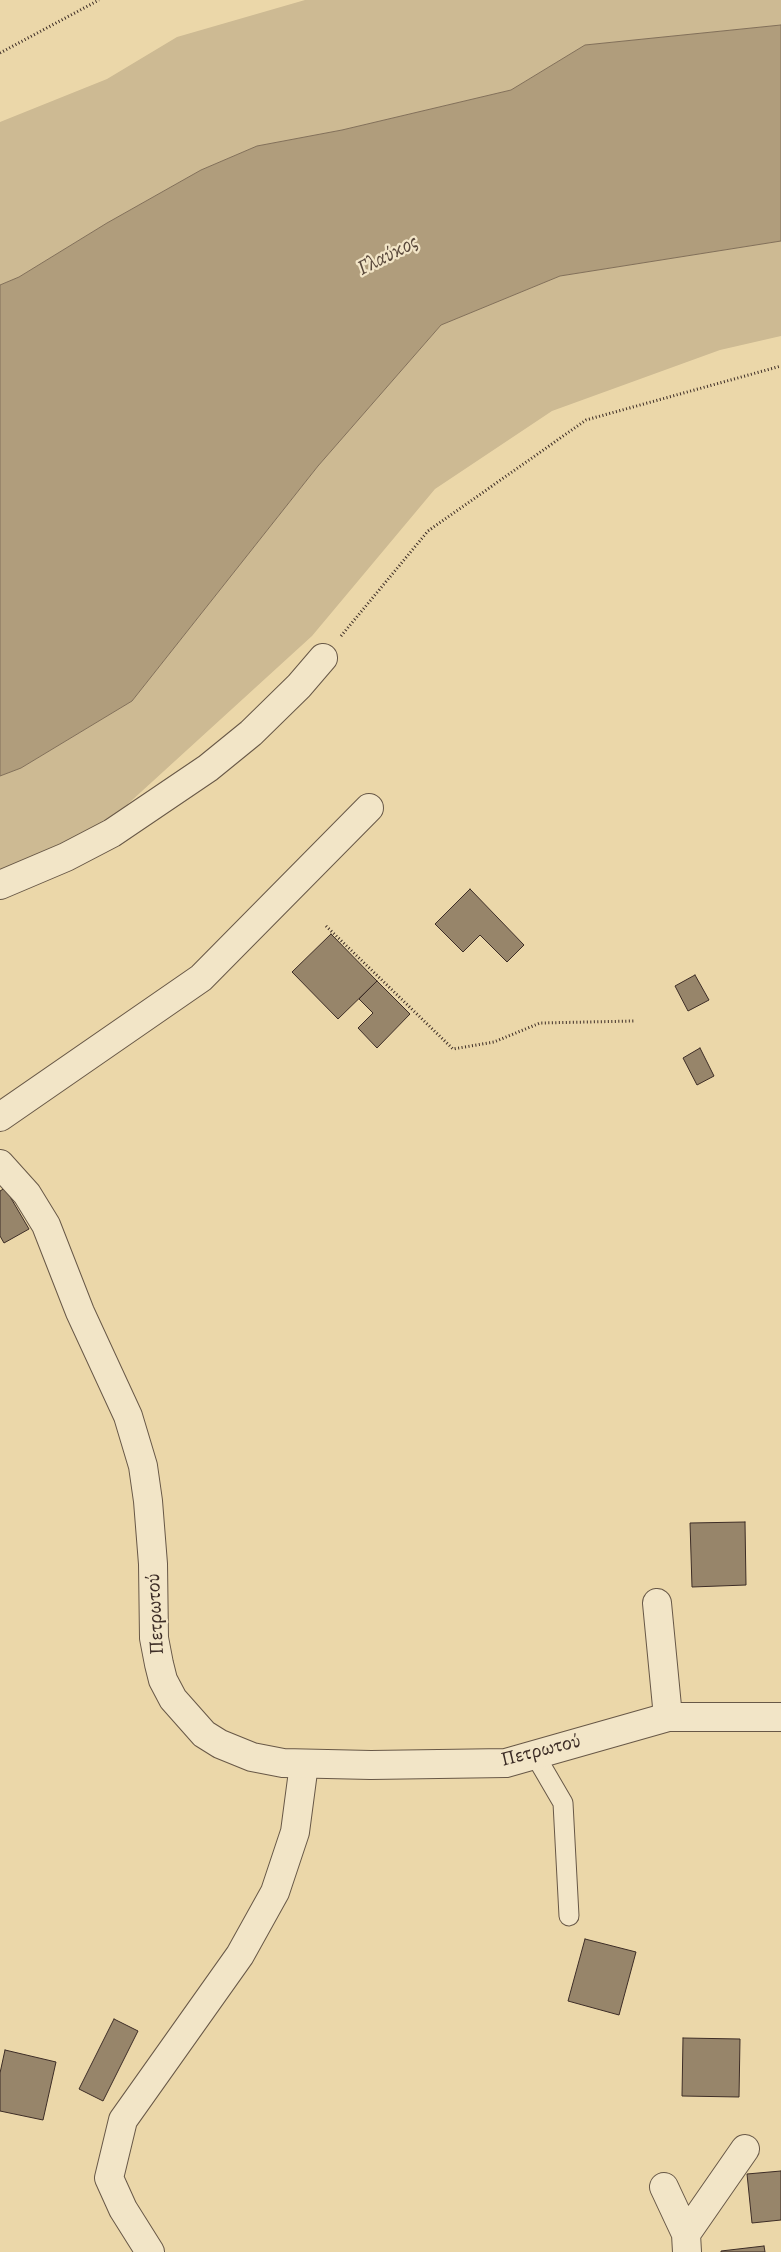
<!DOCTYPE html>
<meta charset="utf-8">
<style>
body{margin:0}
canvas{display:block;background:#ebd7a9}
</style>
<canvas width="781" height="2252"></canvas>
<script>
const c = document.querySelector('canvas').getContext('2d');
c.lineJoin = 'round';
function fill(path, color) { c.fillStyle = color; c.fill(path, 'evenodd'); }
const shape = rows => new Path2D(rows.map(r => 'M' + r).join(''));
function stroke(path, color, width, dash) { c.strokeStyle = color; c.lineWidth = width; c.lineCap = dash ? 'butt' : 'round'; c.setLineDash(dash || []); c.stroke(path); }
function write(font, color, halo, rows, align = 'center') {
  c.font = font + ' Alegreya,serif'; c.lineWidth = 4.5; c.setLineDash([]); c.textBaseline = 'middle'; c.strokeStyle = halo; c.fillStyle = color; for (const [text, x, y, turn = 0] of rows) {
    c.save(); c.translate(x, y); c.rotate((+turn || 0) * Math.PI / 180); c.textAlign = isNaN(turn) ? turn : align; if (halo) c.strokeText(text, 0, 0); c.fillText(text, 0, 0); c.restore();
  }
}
const green = shape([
 [305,0,781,0,781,25,585,45,511,90,342,130,257,146,201,170,107,223,19,277,0,285,0,122,107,79,177,37],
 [781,241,781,336,720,350,552,411,435,489,312,636,107,823,0,871,0,776,21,768,132,701,318,466,441,325,560,276]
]);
const water = shape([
 [781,25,781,241,560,276,441,325,318,466,132,701,21,768,0,776,0,285,19,277,107,223,201,170,257,146,342,130,511,90,585,45,781,25]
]);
const building = shape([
 [470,889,524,945,507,962,480,935,463,952,435,924,470,889],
 [331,934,377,981,338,1019,292,972,331,934],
 [695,975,709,1000,688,1011,675,986,695,975],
 [377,981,410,1014,377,1048,358,1028,373,1013,359,999,377,981],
 [700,1048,714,1076,697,1085,683,1058,700,1048],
 [5,1188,29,1229,4,1243,0,1236,0,1191,5,1188],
 [745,1522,746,1585,692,1587,690,1523,745,1522],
 [585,1939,636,1952,619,2015,568,2001,585,1939],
 [114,2019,138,2031,103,2101,79,2089,114,2019],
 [683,2038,740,2039,739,2097,682,2096,683,2038],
 [5,2050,56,2062,43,2120,0,2111,0,2073,5,2050],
 [781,2171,781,2220,752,2223,747,2174,781,2171],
 [764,2246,765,2252,721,2252,721,2251,764,2246]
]);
const path = shape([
 [0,53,99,0],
 [341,636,428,531,586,420,781,366],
 [326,926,453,1049,494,1042,540,1023,634,1021]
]);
const service = shape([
 [535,1755,563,1803,569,1916]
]);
const minor = shape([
 [0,885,66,857,112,833,208,768,251,733,299,686,323,658],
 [0,1117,201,978,369,808],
 [657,1603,668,1717],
 [664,2187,686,2234],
 [150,2252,123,2209,109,2178,123,2120,240,1955,275,1892,295,1832,304,1764],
 [687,2252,686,2234,745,2149]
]);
const tertiary = shape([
 [0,1164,27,1194,46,1225,80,1312,128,1416,143,1466,148,1501,153,1564,154,1638,159,1664,163,1680,173,1699,204,1734,220,1744,252,1757,283,1763,371,1765,506,1763,668,1717,781,1717]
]);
const streetNames = [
 ["Πετρωτού",156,1614,-93],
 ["Πετρωτού",541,1751,-14]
];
const waterNames = [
 ["Γλαύκος",388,256,-27]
];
fill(green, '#cdba93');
fill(water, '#b09d7c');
stroke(water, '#82705a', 1);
fill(building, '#97856a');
stroke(building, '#3d2d26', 1);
stroke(service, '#685847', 21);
stroke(minor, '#685847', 30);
stroke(tertiary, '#685847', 30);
stroke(path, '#3d2d26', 3, [1, 2.5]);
stroke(service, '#f2e5c7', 19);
stroke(minor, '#f2e5c7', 28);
stroke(tertiary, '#f2e5c7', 28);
write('20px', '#3d2d26', '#f2e5c7', streetNames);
write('italic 21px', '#5a493c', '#f2e5c7', waterNames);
</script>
